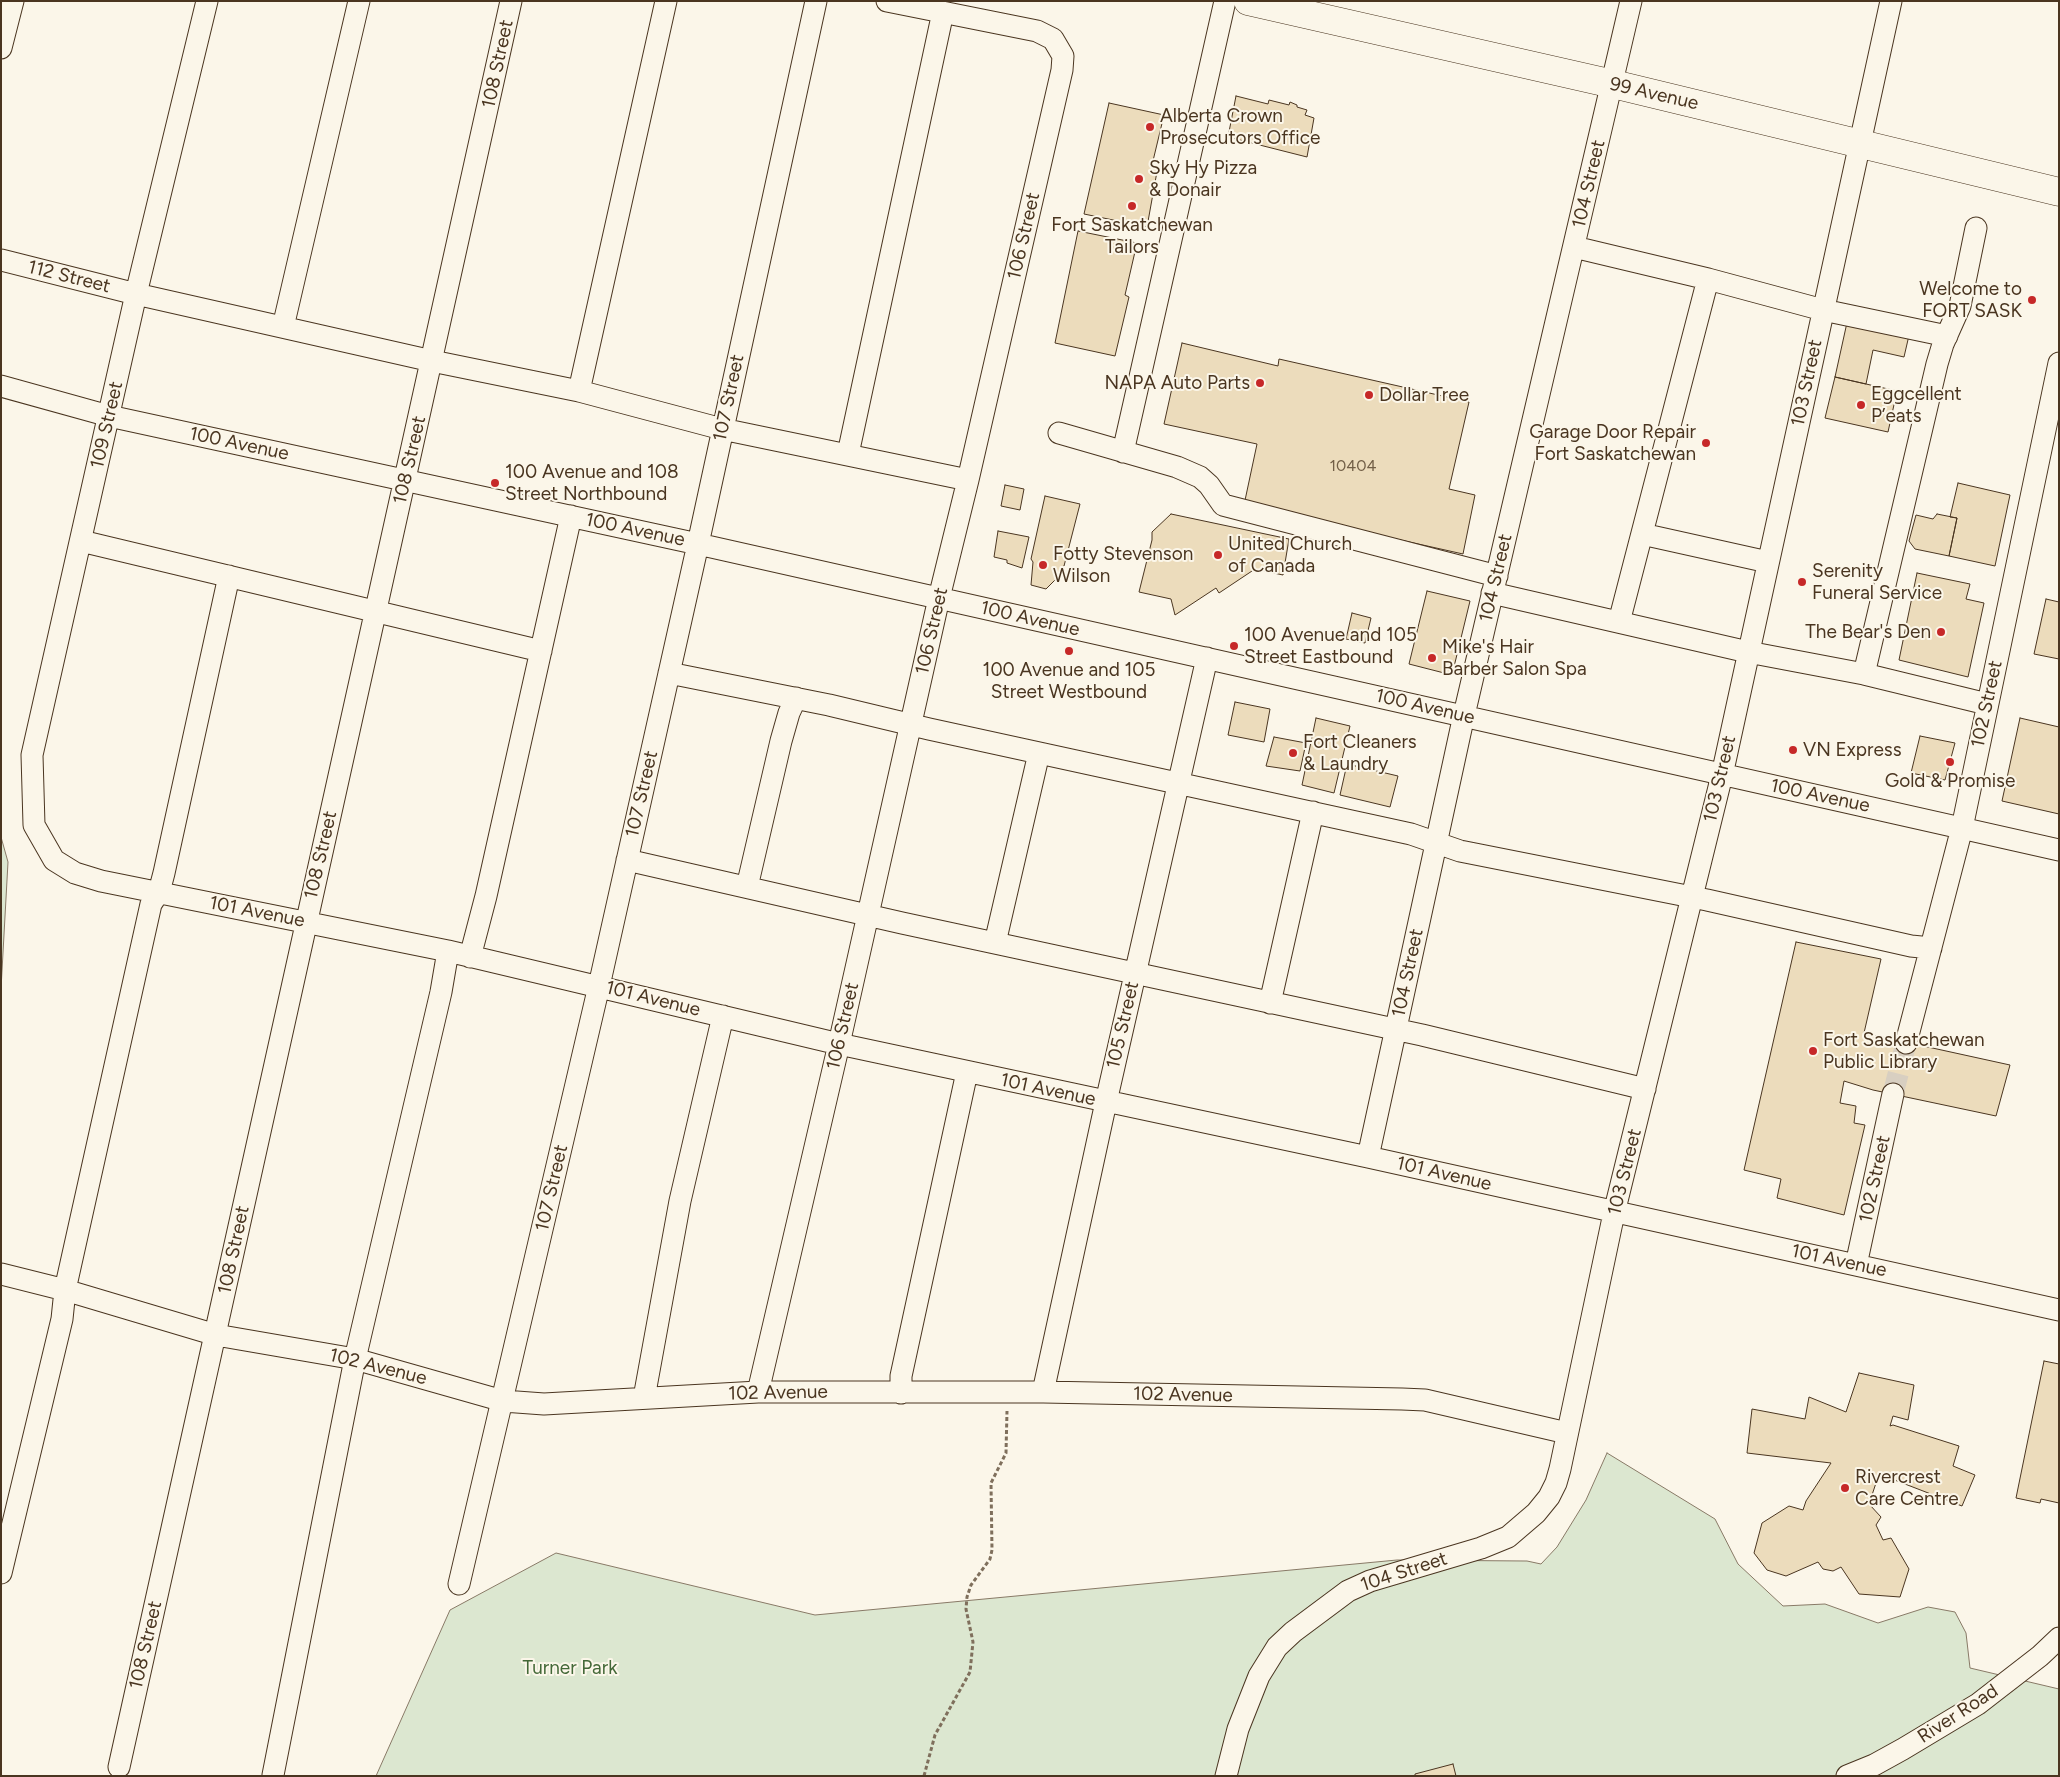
<!DOCTYPE html>
<meta charset="utf-8">
<style>
body{margin:0}
#map{position:relative;width:2060px;height:1777px;overflow:hidden;background:#fbf6e9;font-family:Figtree,sans-serif}
canvas{display:block}
.frame{position:absolute;inset:0;border:2px solid #4a3520;pointer-events:none}
</style>
<div id="map">
<canvas width="2060" height="1777"></canvas>
<div class="frame"></div>
</div>
<script>
const c = document.querySelector('canvas').getContext('2d');
c.lineJoin = 'round';
function fill(path, color) { c.fillStyle = color; c.fill(path, 'evenodd'); }
const shape = rows => new Path2D(rows.map(r => 'M' + r).join(''));
function stroke(path, color, width, dash) { c.strokeStyle = color; c.lineWidth = width; c.lineCap = dash ? 'butt' : 'round'; c.setLineDash(dash || []); c.stroke(path); }
function write(font, color, halo, rows, align = 'center') {
  c.font = font + ' Figtree,sans-serif'; c.lineWidth = 4; c.setLineDash([]); c.textBaseline = 'middle'; c.strokeStyle = halo; c.fillStyle = color; for (const [text, x, y, turn = 0] of rows) {
    c.save(); c.translate(x, y); c.rotate((+turn || 0) * Math.PI / 180); c.textAlign = isNaN(turn) ? turn : align; if (halo) c.strokeText(text, 0, 0); c.fillText(text, 0, 0); c.restore();
  }
}
const green = shape([
 [1,837,8,862,1,989,1,837],
 [1607,1453,1715,1519,1738,1564,1783,1606,1825,1604,1878,1623,1928,1607,1955,1612,1966,1633,1970,1668,2059,1689,2059,1776,376,1776,450,1610,556,1553,815,1615,1397,1560,1527,1561,1541,1564,1557,1547,1586,1500,1607,1453]
]);
const building = shape([
 [1236,96,1268,104,1269,100,1289,105,1290,102,1297,105,1297,107,1307,110,1305,115,1314,118,1307,157,1228,137,1236,96],
 [1109,103,1164,115,1152,165,1158,166,1147,227,1084,214,1109,103],
 [1078,231,1137,243,1125,295,1129,297,1115,356,1055,343,1078,231],
 [1848,318,1910,331,1904,357,1873,350,1866,384,1835,377,1848,318],
 [1182,343,1278,366,1279,359,1469,402,1449,489,1475,495,1463,554,1244,505,1257,444,1164,424,1182,343],
 [1835,377,1897,391,1888,432,1825,418,1835,377],
 [1958,483,2010,495,1995,566,1949,556,1957,518,1950,517,1958,483],
 [1005,485,1024,489,1020,510,1001,506,1005,485],
 [1045,496,1080,504,1064,566,1061,568,1058,577,1046,589,1031,585,1033,562,1031,559,1045,496],
 [1171,514,1289,539,1283,575,1255,569,1219,593,1216,588,1175,615,1171,599,1139,592,1152,540,1152,532,1171,514],
 [1937,514,1957,518,1949,556,1915,549,1909,541,1916,515,1933,519,1937,514],
 [998,531,1029,537,1022,568,1007,563,1007,560,994,557,998,531],
 [1917,573,1970,584,1966,599,1984,603,1968,677,1899,660,1917,573],
 [1427,591,1470,601,1452,675,1409,664,1427,591],
 [2046,599,2059,602,2059,659,2034,654,2046,599],
 [1352,613,1371,618,1365,643,1346,639,1352,613],
 [1235,702,1270,709,1264,742,1228,735,1235,702],
 [1316,718,1350,726,1334,793,1302,785,1316,718],
 [2020,718,2059,727,2059,814,2002,801,2020,718],
 [1920,736,1955,743,1945,780,1911,773,1920,736],
 [1274,737,1306,743,1300,771,1266,766,1274,737],
 [1347,764,1398,776,1390,807,1340,795,1347,764],
 [1796,942,1881,959,1864,1033,2010,1065,1996,1116,1873,1090,1844,1081,1840,1103,1856,1106,1854,1123,1865,1125,1844,1215,1777,1198,1781,1179,1744,1170,1796,942],
 [2044,1361,2059,1364,2059,1503,2041,1499,2040,1503,2016,1498,2044,1361],
 [1859,1373,1914,1385,1908,1420,1893,1416,1890,1426,1893,1425,1959,1446,1953,1466,1975,1475,1962,1506,1879,1474,1869,1504,1881,1517,1876,1525,1883,1540,1891,1538,1909,1569,1900,1597,1859,1594,1841,1567,1833,1571,1823,1569,1818,1562,1786,1576,1767,1570,1754,1553,1762,1523,1789,1506,1803,1510,1806,1501,1831,1463,1747,1453,1752,1409,1805,1419,1809,1397,1846,1412,1859,1373],
 [1453,1764,1456,1776,1415,1776,1415,1774,1453,1764]
]);
const minorTunnel = shape([
 [1893,1094,1906,1043]
]);
const path = shape([
 [924,1776,935,1735,970,1672,973,1642,966,1609,967,1597,971,1585,990,1559,992,1550,991,1483,1006,1453,1007,1411]
]);
const minor = shape([
 [207,1,136,294,32,755,34,825,54,860,75,873,101,881,448,951,839,1044,1368,1157,2059,1310],
 [1,48,13,1],
 [1574,247,1708,279,1619,622],
 [1,260,136,294,432,361,579,391,722,429,968,480],
 [1708,279,1823,310,1947,336],
 [283,327,359,1],
 [1,386,109,416,698,544,2059,850],
 [579,391,666,1],
 [1059,433,1177,467,1200,477,1209,485,1223,505,1497,576],
 [1123,452,1225,1],
 [848,454,943,12],
 [1642,534,1768,562],
 [81,541,541,651],
 [1492,593,1748,652,1864,674,1987,704],
 [669,673,829,705,929,729,1411,834,1460,851,1707,900,1911,946,1931,948],
 [1864,674,1937,364,1943,344,1960,306,1976,228],
 [627,860,902,923,1422,1035,1645,1089],
 [747,887,781,741,789,713,796,698],
 [995,943,1039,753],
 [470,957,486,896,571,516],
 [1270,1003,1313,812],
 [1906,1043,1962,828,2059,363],
 [1368,1157,1464,715,1631,1],
 [1856,1265,1893,1094],
 [1,1274,65,1290,216,1335,355,1359,503,1401,544,1404,758,1392,1043,1392,1402,1399,1425,1400,1567,1433],
 [758,1392,839,1044,939,598,968,480,1062,70,1063,56,1053,39,1037,31,887,1],
 [1043,1392,1106,1102,1207,658],
 [901,1393,901,1376,967,1072],
 [644,1398,680,1201,723,1016],
 [1,1573,62,1319,65,1290,151,904,159,892,164,873,229,576],
 [459,1584,599,986,698,544,816,1],
 [119,1767,511,1],
 [273,1775,355,1359,441,992,448,951],
 [1226,1776,1238,1729,1259,1676,1277,1647,1293,1632,1348,1591,1370,1581,1481,1548,1508,1537,1536,1513,1549,1497,1556,1483,1560,1469,1614,1213,1722,775,1891,1],
 [1847,1776,1874,1765,1903,1749,1978,1704,2040,1656,2059,1638]
]);
const major = shape([
 [1248,1,1613,84,2059,192]
]);
const markers = [
 [1150,127,5,"#c62828"],
 [1139,179,5,"#c62828"],
 [1132,206,5,"#c62828"],
 [2032,300,5,"#c62828"],
 [1260,383,5,"#c62828"],
 [1369,395,5,"#c62828"],
 [1861,405,5,"#c62828"],
 [1706,443,5,"#c62828"],
 [495,483,5,"#c62828"],
 [1218,555,5,"#c62828"],
 [1043,565,5,"#c62828"],
 [1802,582,5,"#c62828"],
 [1941,632,5,"#c62828"],
 [1234,646,5,"#c62828"],
 [1069,651,5,"#c62828"],
 [1432,658,5,"#c62828"],
 [1793,750,5,"#c62828"],
 [1293,753,5,"#c62828"],
 [1950,762,5,"#c62828"],
 [1813,1051,5,"#c62828"],
 [1845,1488,5,"#c62828"]
];
const numberNames = [
 ["10404",1353,466]
];
const streetNames = [
 ["108 Street",498,64,-78],
 ["99 Avenue",1654,94,13],
 ["104 Street",1589,184,-77],
 ["106 Street",1024,236,-77],
 ["112 Street",69,277,14],
 ["103 Street",1807,383,-78],
 ["107 Street",729,398,-78],
 ["109 Street",107,425,-77],
 ["100 Avenue",239,444,12],
 ["108 Street",410,460,-77],
 ["100 Avenue",635,530,12],
 ["104 Street",1496,578,-77],
 ["100 Avenue",1030,619,13],
 ["106 Street",932,631,-77],
 ["102 Street",1987,704,-78],
 ["100 Avenue",1425,707,13],
 ["103 Street",1720,779,-77],
 ["107 Street",642,794,-77],
 ["100 Avenue",1820,796,12],
 ["108 Street",321,855,-77],
 ["101 Avenue",257,912,11],
 ["104 Street",1408,973,-78],
 ["101 Avenue",653,999,14],
 ["105 Street",1123,1025,-77],
 ["106 Street",843,1026,-77],
 ["101 Avenue",1048,1090,12],
 ["103 Street",1625,1172,-76],
 ["101 Avenue",1444,1174,13],
 ["102 Street",1875,1179,-78],
 ["107 Street",552,1188,-77],
 ["108 Street",234,1250,-78],
 ["101 Avenue",1839,1261,12],
 ["102 Avenue",378,1367,14],
 ["102 Avenue",778,1393,-1],
 ["102 Avenue",1183,1395,1],
 ["104 Street",1404,1572,-18],
 ["108 Street",146,1645,-77],
 ["River Road",1958,1714,-33]
];
const poiNames = [
 ["Alberta Crown",1160,116],
 ["Prosecutors Office",1160,138],
 ["Sky Hy Pizza",1149,168],
 ["& Donair",1149,190],
 ["Fort Saskatchewan",1132,225,"center"],
 ["Tailors",1132,247,"center"],
 ["Welcome to",2022,289,"right"],
 ["FORT SASK",2022,311,"right"],
 ["NAPA Auto Parts",1250,383,"right"],
 ["Eggcellent",1871,394],
 ["P’eats",1871,416],
 ["Dollar Tree",1379,395],
 ["Garage Door Repair",1696,432,"right"],
 ["Fort Saskatchewan",1696,454,"right"],
 ["100 Avenue and 108",505,472],
 ["Street Northbound",505,494],
 ["United Church",1228,544],
 ["of Canada",1228,566],
 ["Fotty Stevenson",1053,554],
 ["Wilson",1053,576],
 ["Serenity",1812,571],
 ["Funeral Service",1812,593],
 ["The Bear's Den",1931,632,"right"],
 ["100 Avenue and 105",1244,635],
 ["Street Eastbound",1244,657],
 ["Mike's Hair",1442,647],
 ["Barber Salon Spa",1442,669],
 ["100 Avenue and 105",1069,670,"center"],
 ["Street Westbound",1069,692,"center"],
 ["Fort Cleaners",1303,742],
 ["& Laundry",1303,764],
 ["VN Express",1803,750],
 ["Gold & Promise",1950,781,"center"],
 ["Fort Saskatchewan",1823,1040],
 ["Public Library",1823,1062],
 ["Rivercrest",1855,1477],
 ["Care Centre",1855,1499]
];
const parkNames = [
 ["Turner Park",570,1668]
];
fill(green, '#dce7d0');
stroke(green, '#887966', 1);
fill(building, '#ecdcbc');
stroke(building, '#4a3520', 1);
stroke(minorTunnel, '#d8cfc1', 21, [21, 11]);
stroke(minor, '#4a3520', 23);
stroke(major, '#4a3520', 29);
stroke(path, '#7f6f5c', 3, [4, 2.5]);
stroke(minor, '#fbf6e9', 21);
stroke(major, '#fbf6e9', 28);
for (const [x, y, r, color] of markers) { const dot = new Path2D(); dot.arc(x, y, r, 0, 2 * Math.PI); c.fillStyle = color; c.fill(dot); stroke(dot, '#fbf6e9', 2); }
write('16px', '#725f47', null, numberNames);
write('19px', '#4a3520', '#fbf6e9', streetNames);
write('19px', '#4a3520', '#fbf6e9', poiNames, 'left');
write('19px', '#436837', '#fbf6e9', parkNames);
</script>
